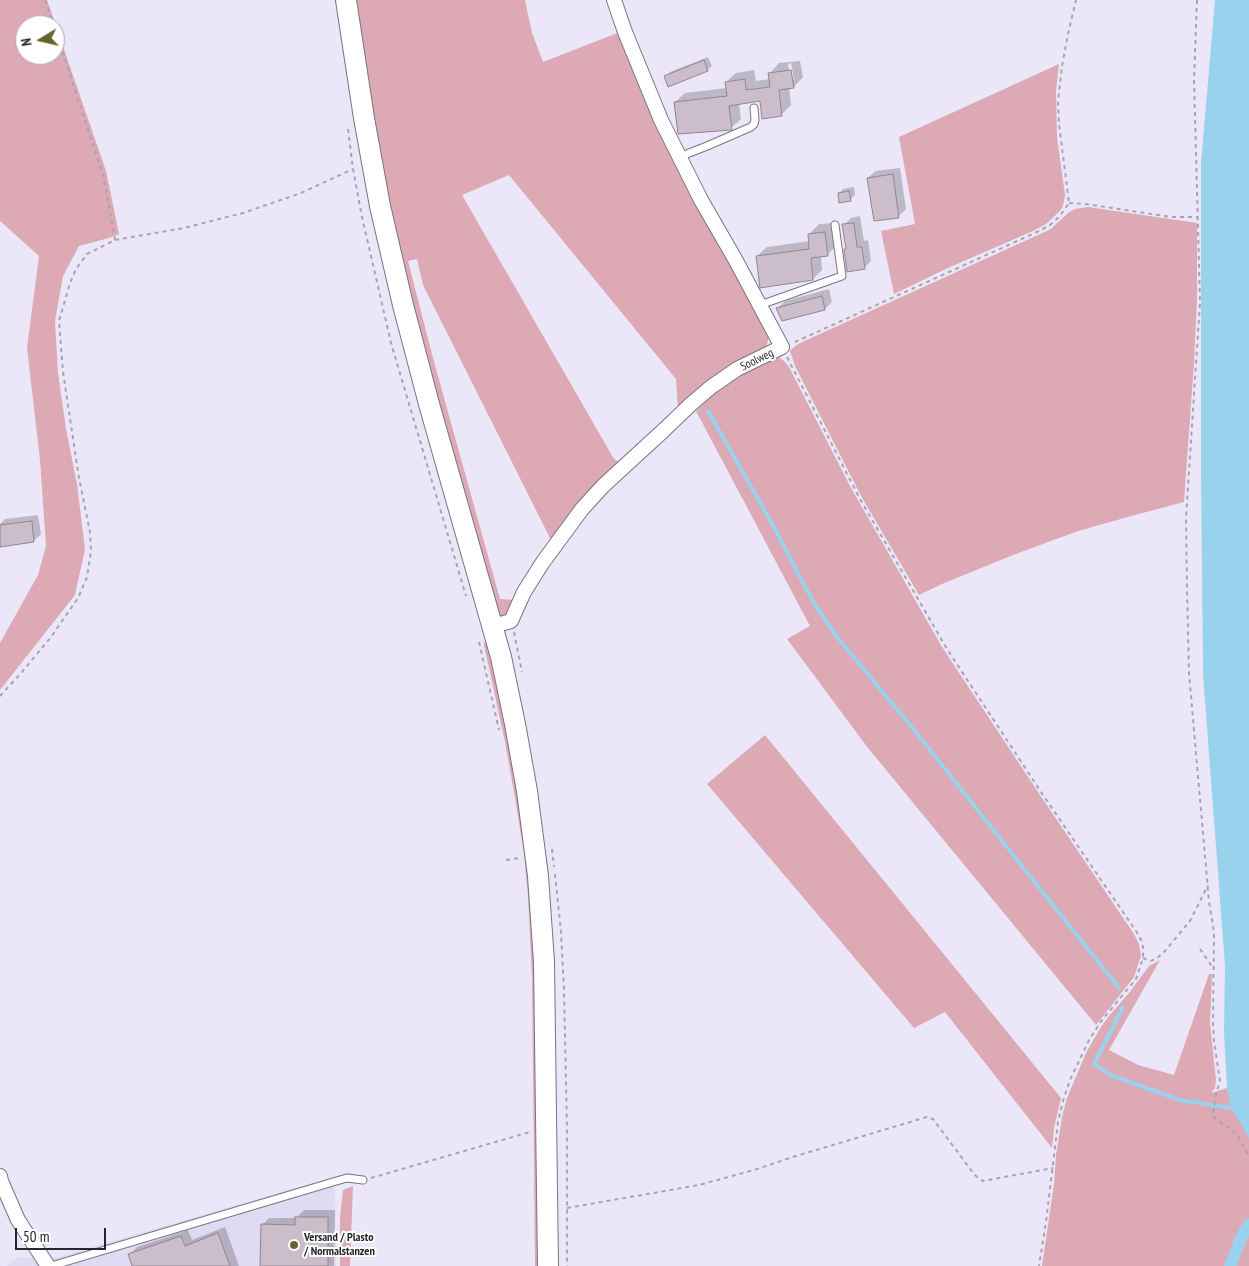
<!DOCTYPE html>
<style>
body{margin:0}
#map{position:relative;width:1249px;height:1266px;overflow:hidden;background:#ebe7f8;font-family:"PT Sans Narrow",sans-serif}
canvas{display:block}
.north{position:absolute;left:15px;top:15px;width:50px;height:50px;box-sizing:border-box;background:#fff;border:1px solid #a9a8ab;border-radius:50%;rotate:261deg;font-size:14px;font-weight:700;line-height:20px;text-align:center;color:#27262c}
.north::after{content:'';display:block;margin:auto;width:18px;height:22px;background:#676430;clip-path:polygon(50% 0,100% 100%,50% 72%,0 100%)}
.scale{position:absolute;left:15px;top:1228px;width:91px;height:22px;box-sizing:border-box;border:2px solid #27262c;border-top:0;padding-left:6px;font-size:15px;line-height:18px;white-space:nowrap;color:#27262c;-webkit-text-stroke:4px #fff;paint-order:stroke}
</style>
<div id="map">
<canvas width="1249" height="1266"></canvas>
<div class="north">N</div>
<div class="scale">50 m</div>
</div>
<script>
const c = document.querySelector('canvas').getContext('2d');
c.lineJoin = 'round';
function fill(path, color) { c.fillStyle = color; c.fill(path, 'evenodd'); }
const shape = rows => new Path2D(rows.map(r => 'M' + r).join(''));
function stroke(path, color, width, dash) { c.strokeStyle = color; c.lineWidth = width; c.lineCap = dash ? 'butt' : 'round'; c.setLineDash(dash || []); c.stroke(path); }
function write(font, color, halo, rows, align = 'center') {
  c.font = font + ' "PT Sans Narrow",sans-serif'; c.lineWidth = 4; c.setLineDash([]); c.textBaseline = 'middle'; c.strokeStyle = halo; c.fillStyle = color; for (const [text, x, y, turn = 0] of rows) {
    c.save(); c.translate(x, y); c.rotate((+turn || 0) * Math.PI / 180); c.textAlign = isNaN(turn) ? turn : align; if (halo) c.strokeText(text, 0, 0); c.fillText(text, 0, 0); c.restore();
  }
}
const built = shape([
 [347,1173,335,1186,336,1266,6,1266,19,1257,50,1259]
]);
const green = shape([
 [0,0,47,0,106,171,119,234,109,238,79,246,63,276,55,321,58,373,66,429,77,484,85,549,75,595,0,690,0,643,38,575,46,546,40,460,27,348,39,256,0,221],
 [25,25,55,25,55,55,25,55],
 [355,0,525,0,532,33,543,62,620,32,769,334,767,345,763,352,678,409,676,379,509,175,462,195,614,459,619,462,619,465,552,542,423,285,417,259,408,261,433,358,500,599,514,600,510,614,498,617,431,383,389,213],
 [1059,64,1056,90,1057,137,1065,195,1063,206,1060,211,1046,224,1033,231,950,267,894,294,881,231,915,224,899,137],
 [1088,207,1197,223,1197,299,1194,363,1184,502,1135,515,1078,531,1013,555,942,584,919,595,861,496,795,366,790,351,793,348,798,344,1051,229,1068,213,1075,209],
 [778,356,785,362,789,367,850,486,942,647,1038,792,1134,934,1139,944,1141,956,1134,977,1096,1025,868,748,787,639,810,626,696,411,715,392,733,380,773,357],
 [486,639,504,702,534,908,541,1266,535,1266,532,977,528,897,524,854,515,798,505,742,484,645,485,640],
 [765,735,1061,1098,1054,1128,1052,1148,945,1012,914,1028,707,784],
 [1160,960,1109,1050,1138,1065,1174,1075,1209,974,1212,974,1210,1023,1216,1080,1215,1088,1211,1093,1227,1088,1228,1093,1249,1087,1249,1266,1042,1266,1054,1184,1056,1155,1062,1117,1067,1098,1086,1053,1101,1027,1109,1016,1129,993,1149,966],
 [353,1186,350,1266,340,1266,340,1218,343,1190]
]);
const water = shape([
 [1215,0,1249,0,1249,1138,1231,1108,1227,1088,1224,1032,1225,966,1203,674,1201,472,1201,163]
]);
const shadow = shape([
 [708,57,712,66,707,70,666,76,670,72],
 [800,61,803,77,794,87,789,87,791,105,781,115,761,100,739,103,741,119,731,128,675,102,685,93,727,88,726,82,736,73,754,70,756,81,770,79,770,73,779,63],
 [791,63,794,80,791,80,788,64],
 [900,168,906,209,899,216,868,178,875,171],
 [854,187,855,195,850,200,839,193,843,189],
 [860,216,864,241,868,240,871,261,864,268,845,250,847,248,844,225,851,218],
 [834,223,837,245,827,255,821,255,822,270,813,279,757,256,767,247,810,241,809,234,819,224],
 [829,289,832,302,825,309,778,308,785,301],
 [38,515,41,534,34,541,0,545,0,524,5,519],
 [304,1210,335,1210,334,1266,261,1266,262,1225,269,1218,296,1218],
 [225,1227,239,1266,133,1266,130,1254,137,1247,188,1230,192,1240]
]);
const stream = shape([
 [708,411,769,518,815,605,838,638,914,730,1119,988],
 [1123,1007,1094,1064,1113,1076,1180,1100,1231,1108]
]);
const canal = shape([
 [1230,1266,1241,1238,1249,1224]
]);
const building = shape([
 [704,60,708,71,668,87,664,76,704,60],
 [791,70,794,88,779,90,782,116,762,119,760,101,729,106,732,130,678,134,674,102,727,96,725,82,745,79,746,90,770,87,768,73,791,70],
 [893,174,899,218,874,221,867,178,893,174],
 [849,191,851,201,839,203,838,193,849,191],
 [854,223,857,247,862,247,865,269,847,272,844,249,846,249,842,224,854,223],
 [825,232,828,256,811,258,813,280,760,288,756,256,809,249,808,234,825,232],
 [822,296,825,310,782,321,776,308,822,296],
 [32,521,34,542,0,547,0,525,32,521],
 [295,1217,328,1217,328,1266,260,1266,261,1224,295,1225,295,1217],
 [218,1233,230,1266,132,1266,128,1254,181,1236,185,1246,218,1233]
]);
const path = shape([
 [45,0,54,25],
 [1197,0,1194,79,1200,302,1186,518,1187,589,1189,673,1209,902,1214,932,1213,1022,1214,1041,1220,1081,1215,1098,1213,1117,1236,1133,1249,1156],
 [55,29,104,178,115,240],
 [348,129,353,169,362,217,391,343,466,596],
 [1069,203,1086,204,1171,217,1198,217],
 [795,342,1037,232,1050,225,1059,217,1069,203,1059,124,1058,102,1062,66,1068,34,1076,0],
 [787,357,860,499,947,649,1043,795,1138,934,1141,940,1143,947,1143,958,1136,979,1102,1020,1089,1040,1070,1080,1063,1101,1058,1122,1046,1222,1039,1266],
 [514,632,522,672],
 [479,642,499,730],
 [0,696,22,672,51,637,78,598,87,577,91,551,90,532,79,478,63,372,59,321,70,283,76,269,87,254,115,240,184,228,243,213,301,193,353,169],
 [552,849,554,867],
 [506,860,519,858],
 [555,874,561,932,564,990,567,1129,567,1266],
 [1200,949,1213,968],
 [1143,958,1150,961,1156,959,1165,951,1190,921,1208,885],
 [371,1178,530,1132],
 [567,1208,699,1185,754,1170,796,1156,927,1117,933,1119,974,1174,979,1179,983,1181,1053,1168]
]);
const service = shape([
 [679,157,707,146,751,127,754,124,755,120,754,108],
 [760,305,842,276,835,225],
 [51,1266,333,1182,347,1178,363,1180]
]);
const minor = shape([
 [493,626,511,621,524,592,543,562,582,509,603,486,665,429,691,404,711,387,737,369,782,347,735,259,701,200,661,120,625,32,614,0],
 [0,1176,1,1181,18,1220,48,1266]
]);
const secondary = shape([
 [346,0,364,118,380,206,403,305,429,404,501,657,515,724,527,791,538,876,544,962,548,1266]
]);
const markers = [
 [294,1245,5,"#676430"]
];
const streetNames = [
 ["Soolweg",757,360,-26]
];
const poiNames = [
 ["Versand / Plasto",304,1238],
 ["/ Normalstanzen",304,1252]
];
fill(built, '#e0dbf2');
fill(green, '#dca9b5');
fill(water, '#99d2ec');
fill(shadow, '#0003');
stroke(stream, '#99d2ec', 4);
stroke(canal, '#99d2ec', 12);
fill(building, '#cbbdc9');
stroke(building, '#928590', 1);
stroke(service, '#787483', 9);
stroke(minor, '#787483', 16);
stroke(secondary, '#787483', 22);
stroke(path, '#a7a4b1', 2, [4, 4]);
stroke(service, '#fff', 7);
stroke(minor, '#fff', 14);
stroke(secondary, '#fff', 20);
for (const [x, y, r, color] of markers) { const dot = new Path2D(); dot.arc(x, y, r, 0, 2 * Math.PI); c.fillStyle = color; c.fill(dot); stroke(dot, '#fff', 2); }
write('12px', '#27262c', '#fff', streetNames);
write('bold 12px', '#27262c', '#fff', poiNames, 'left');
</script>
